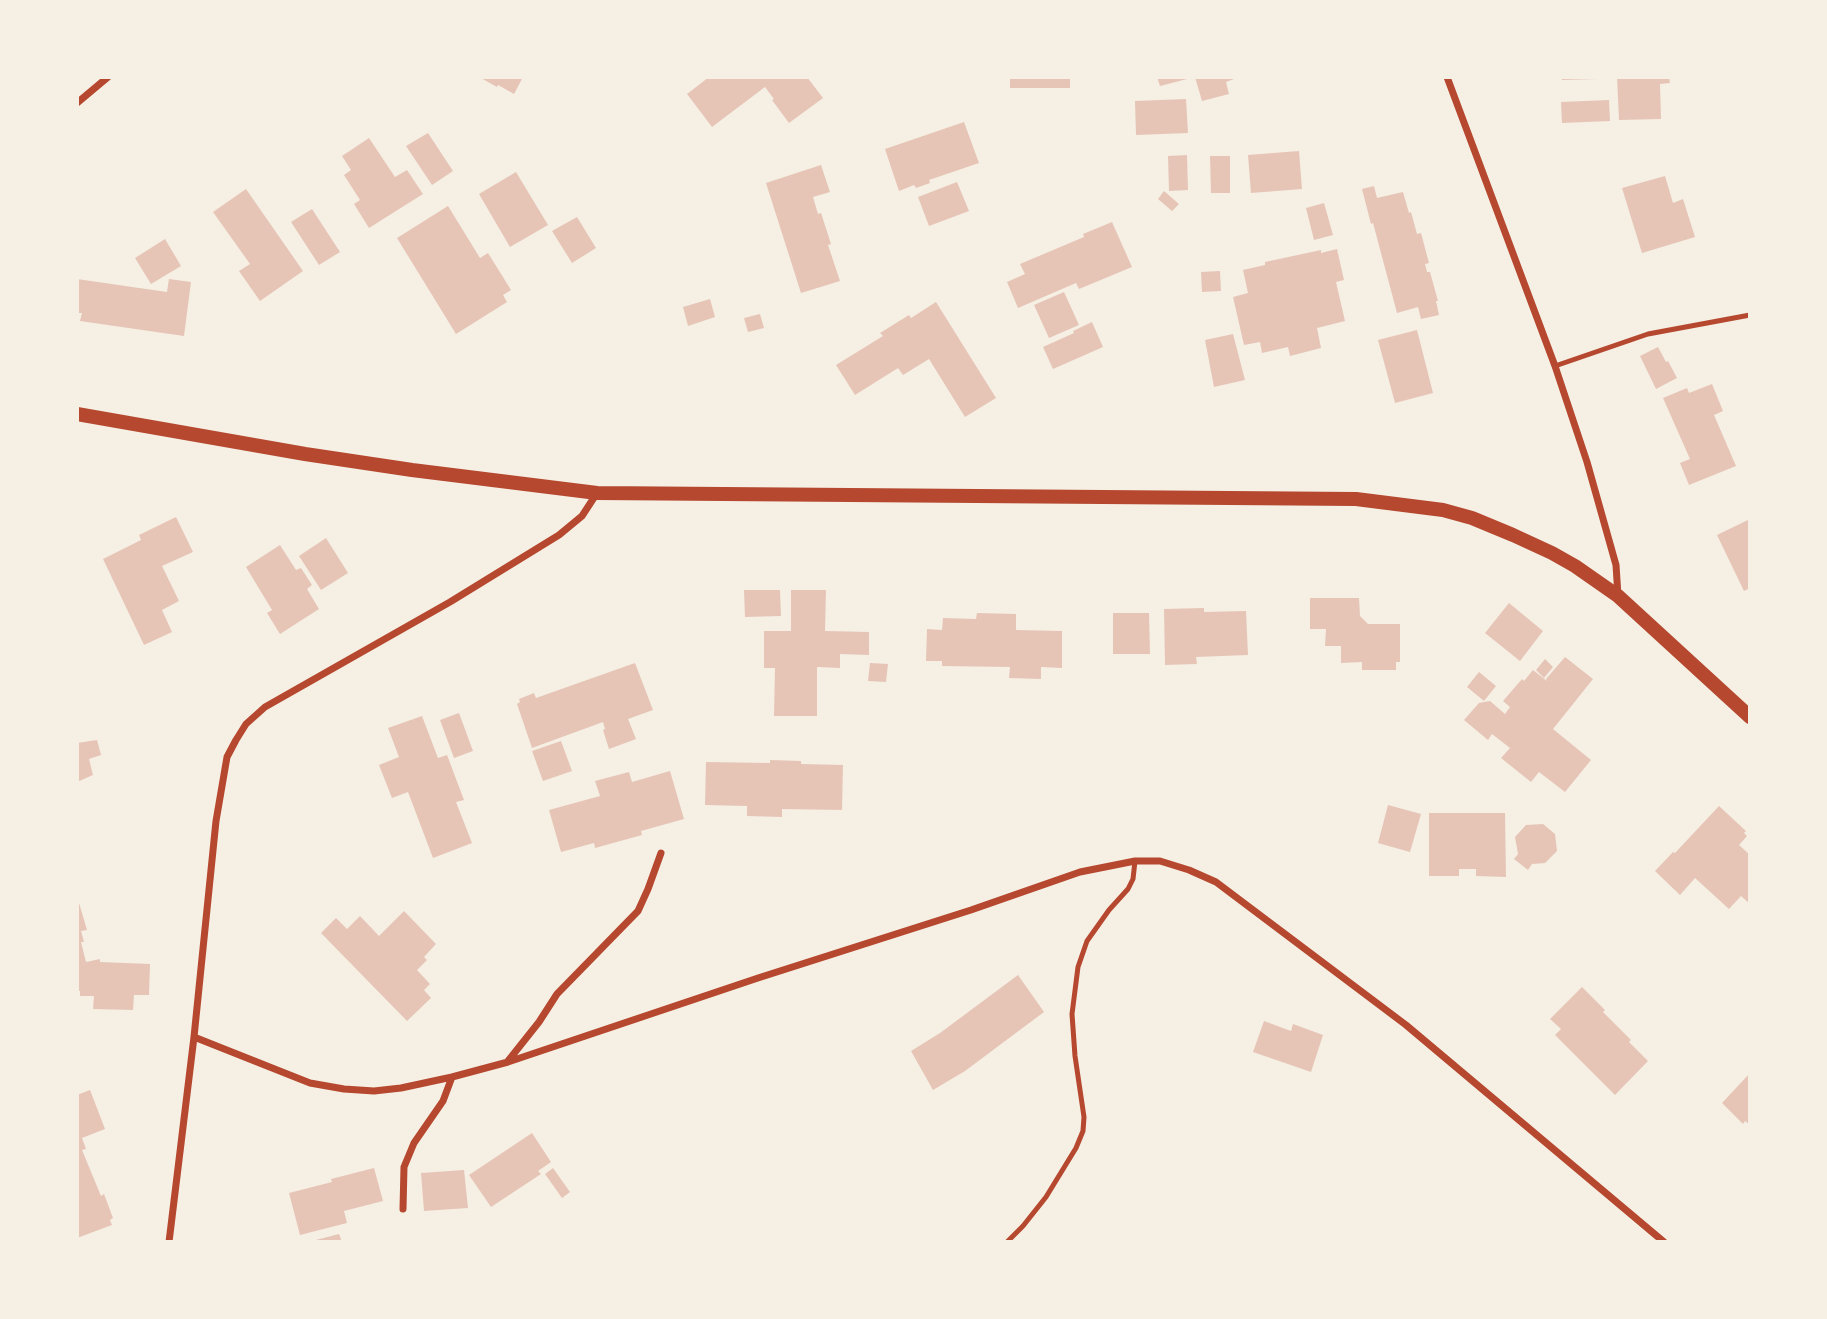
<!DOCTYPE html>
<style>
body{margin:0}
#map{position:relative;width:1827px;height:1319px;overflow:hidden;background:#f6efe4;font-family:Figtree,sans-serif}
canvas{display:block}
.frame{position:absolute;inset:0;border:79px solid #f6efe4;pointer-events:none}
</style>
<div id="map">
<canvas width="1827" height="1319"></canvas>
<div class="frame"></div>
</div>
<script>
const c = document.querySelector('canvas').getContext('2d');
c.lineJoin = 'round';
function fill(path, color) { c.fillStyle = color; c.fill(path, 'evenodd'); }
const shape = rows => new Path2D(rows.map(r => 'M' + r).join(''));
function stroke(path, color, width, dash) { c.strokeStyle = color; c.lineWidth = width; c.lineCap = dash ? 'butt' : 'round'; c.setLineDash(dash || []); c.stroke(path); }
const building = shape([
 [479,77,523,77,514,94,498,85,497,87],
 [709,77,807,77,823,98,789,123,772,100,774,99,765,87,712,127,687,94],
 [1010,77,1070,77,1070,88,1010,88],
 [1157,77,1191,77,1191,78,1160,86],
 [1195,77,1233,77,1234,79,1226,82,1229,94,1202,101],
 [1562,77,1598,77,1598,79,1562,80],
 [1617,77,1669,77,1670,83,1660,84,1661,119,1619,120],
 [1186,99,1188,133,1136,135,1135,101],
 [1609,100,1610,121,1562,123,1561,102],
 [964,122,979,163,929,180,930,183,916,188,914,185,899,191,885,149],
 [428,133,453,171,432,185,406,146],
 [369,138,395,177,407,170,423,194,369,228,354,204,360,200,344,175,351,170,342,156],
 [1299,151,1302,189,1251,193,1248,155],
 [1187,155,1188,190,1169,191,1168,156],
 [1210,156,1230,156,1230,193,1211,193],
 [821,165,830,192,813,197,818,214,821,213,831,244,828,245,840,281,801,293,766,183],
 [516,172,548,225,510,247,479,194],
 [1665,176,1673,203,1683,199,1695,237,1642,253,1622,188],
 [957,182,969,211,929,226,918,197],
 [1374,186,1377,198,1403,192,1409,213,1411,212,1417,234,1421,233,1429,263,1425,264,1427,272,1430,272,1438,301,1436,301,1439,315,1421,319,1418,307,1397,313,1373,223,1371,224,1362,189],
 [246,189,303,271,260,301,239,271,250,264,213,212],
 [1164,191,1179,204,1172,211,1158,199],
 [1324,203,1333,235,1314,240,1306,208],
 [448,206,480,258,488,253,511,290,503,295,507,302,456,334,397,238],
 [312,209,340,252,319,265,291,222],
 [577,217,596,248,572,263,552,231],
 [1112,222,1132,267,1079,289,1076,283,1018,308,1007,282,1025,274,1020,264,1084,237,1083,234],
 [165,239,181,266,151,284,135,258],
 [1337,249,1344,280,1336,282,1345,321,1317,328,1321,348,1290,356,1288,347,1262,353,1260,342,1244,345,1233,297,1248,293,1243,270,1265,265,1265,262,1321,250,1321,253],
 [1220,271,1221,291,1202,292,1201,272],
 [77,279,167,292,169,279,191,282,184,336,80,321,82,313,77,313],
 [1064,292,1079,325,1049,338,1034,305],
 [710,299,715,317,688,326,683,307],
 [936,302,996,398,965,417,929,359,903,375,898,368,855,395,836,365,883,336,880,333,909,315,911,318],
 [760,314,764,328,748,332,744,318],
 [1092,322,1103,347,1053,369,1043,347,1074,333,1073,331],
 [1417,330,1433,393,1395,403,1378,340],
 [1233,334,1245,380,1214,387,1205,340],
 [1658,347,1666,362,1668,361,1677,378,1656,389,1640,356],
 [1712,384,1723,411,1714,415,1736,466,1689,485,1680,463,1690,459,1663,398,1687,388,1689,393],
 [176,517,193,552,162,566,179,601,162,610,172,632,144,645,103,559,141,540,139,535],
 [1750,519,1750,588,1744,591,1717,535],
 [326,538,348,573,321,590,299,556],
 [280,545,296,570,301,568,312,585,307,589,319,609,280,634,267,613,272,610,246,567],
 [744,590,780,590,781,616,745,617],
 [791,590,826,590,825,631,869,632,869,655,840,654,840,668,817,667,817,716,774,716,775,668,764,668,764,631,791,631],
 [1310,598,1359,598,1360,616,1368,624,1400,624,1400,662,1396,662,1396,670,1362,670,1362,662,1341,663,1341,646,1325,646,1326,629,1310,629],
 [1509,603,1543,631,1520,661,1485,633],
 [1204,608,1204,612,1246,611,1248,655,1196,657,1197,664,1165,665,1164,609],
 [977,613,1016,614,1016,630,1062,631,1062,668,1041,667,1041,679,1009,678,1010,667,942,666,942,661,926,661,927,629,942,630,943,618,976,619],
 [1113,613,1149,613,1150,654,1113,654],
 [1565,657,1593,679,1553,729,1591,760,1565,792,1539,772,1531,782,1501,758,1510,748,1492,734,1488,740,1464,720,1479,703,1490,701,1505,714,1510,707,1503,701,1522,679,1524,681,1533,670,1547,681,1546,679],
 [1545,659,1553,667,1544,678,1536,670],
 [635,663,653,710,628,719,636,739,609,749,603,730,605,729,603,722,532,748,517,704,520,702,519,699,534,693,536,698],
 [870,663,888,664,886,682,868,681],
 [1479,672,1496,686,1484,701,1467,687],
 [459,713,473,751,454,758,440,720],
 [422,716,438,758,447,755,464,800,456,802,472,843,433,858,408,792,392,798,379,765,399,757,388,728],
 [97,740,101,755,89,759,93,775,77,782,77,743],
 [561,741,572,771,543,781,532,751],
 [770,760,801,761,801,764,843,765,842,810,782,809,782,817,747,816,747,806,705,805,706,762,770,763],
 [670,771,684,819,641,831,642,835,595,848,594,843,561,852,549,810,600,796,595,781,629,772,632,782],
 [1388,805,1421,814,1410,852,1378,843],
 [1719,806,1746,831,1744,833,1747,836,1739,845,1750,855,1750,904,1741,896,1729,909,1695,878,1680,895,1655,871,1673,852,1675,853],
 [1429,813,1505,813,1506,877,1476,876,1476,869,1459,869,1459,876,1429,876],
 [1543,824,1555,834,1557,851,1545,863,1532,864,1528,870,1514,859,1518,854,1515,837,1526,825],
 [77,896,87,930,81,931,84,942,81,942,86,962,100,959,100,962,150,964,149,995,134,995,133,1010,93,1009,94,996,80,996,80,991,77,991],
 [404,911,436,944,424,957,427,960,417,970,430,984,424,990,431,998,407,1021,321,933,336,918,347,929,360,916,379,936],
 [1018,975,1044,1012,965,1071,933,1090,911,1051,940,1033],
 [1582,987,1605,1010,1603,1012,1631,1040,1629,1042,1648,1061,1615,1095,1555,1035,1561,1029,1550,1019],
 [1264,1021,1291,1031,1293,1024,1323,1035,1311,1072,1253,1052],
 [1750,1073,1750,1125,1745,1121,1743,1124,1722,1103],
 [90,1090,105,1129,82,1138,86,1149,82,1150,101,1196,104,1194,113,1218,110,1220,112,1225,77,1238,77,1095],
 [532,1133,551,1162,538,1171,541,1174,491,1207,469,1175],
 [374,1168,383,1201,344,1211,347,1223,300,1235,289,1193,332,1182,331,1179],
 [553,1168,570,1192,562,1198,545,1174],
 [464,1170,468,1208,424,1211,421,1173],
 [339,1234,342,1242,312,1242,312,1241]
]);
const service = shape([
 [1555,366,1648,334,1750,315],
 [1007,1242,1023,1226,1046,1197,1076,1148,1083,1131,1084,1117,1075,1056,1072,1014,1078,967,1087,941,1109,910,1128,889,1133,879,1135,861]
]);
const minor = shape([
 [1447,77,1555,366,1587,462,1616,565,1618,596],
 [77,103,108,77],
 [194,1037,310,1083,344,1089,374,1091,401,1088,452,1077,508,1062,758,978,971,910,1080,872,1135,861,1160,861,1189,870,1216,882,1406,1025,1664,1242],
 [508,1061,539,1022,557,994,638,911,648,889,661,853],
 [403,1209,404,1167,414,1143,443,1101,452,1077],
 [169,1242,194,1037,216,821,227,757,236,740,246,724,265,707,450,602,559,535,582,516,597,493]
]);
const secondary = shape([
 [77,414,305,454,412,470,597,493,1356,499,1443,510,1472,518,1513,535,1552,553,1575,566,1618,596,1750,717]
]);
fill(building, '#e6c5b7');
stroke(service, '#b5482f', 5);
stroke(minor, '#b5482f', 7);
stroke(secondary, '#b5482f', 14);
</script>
